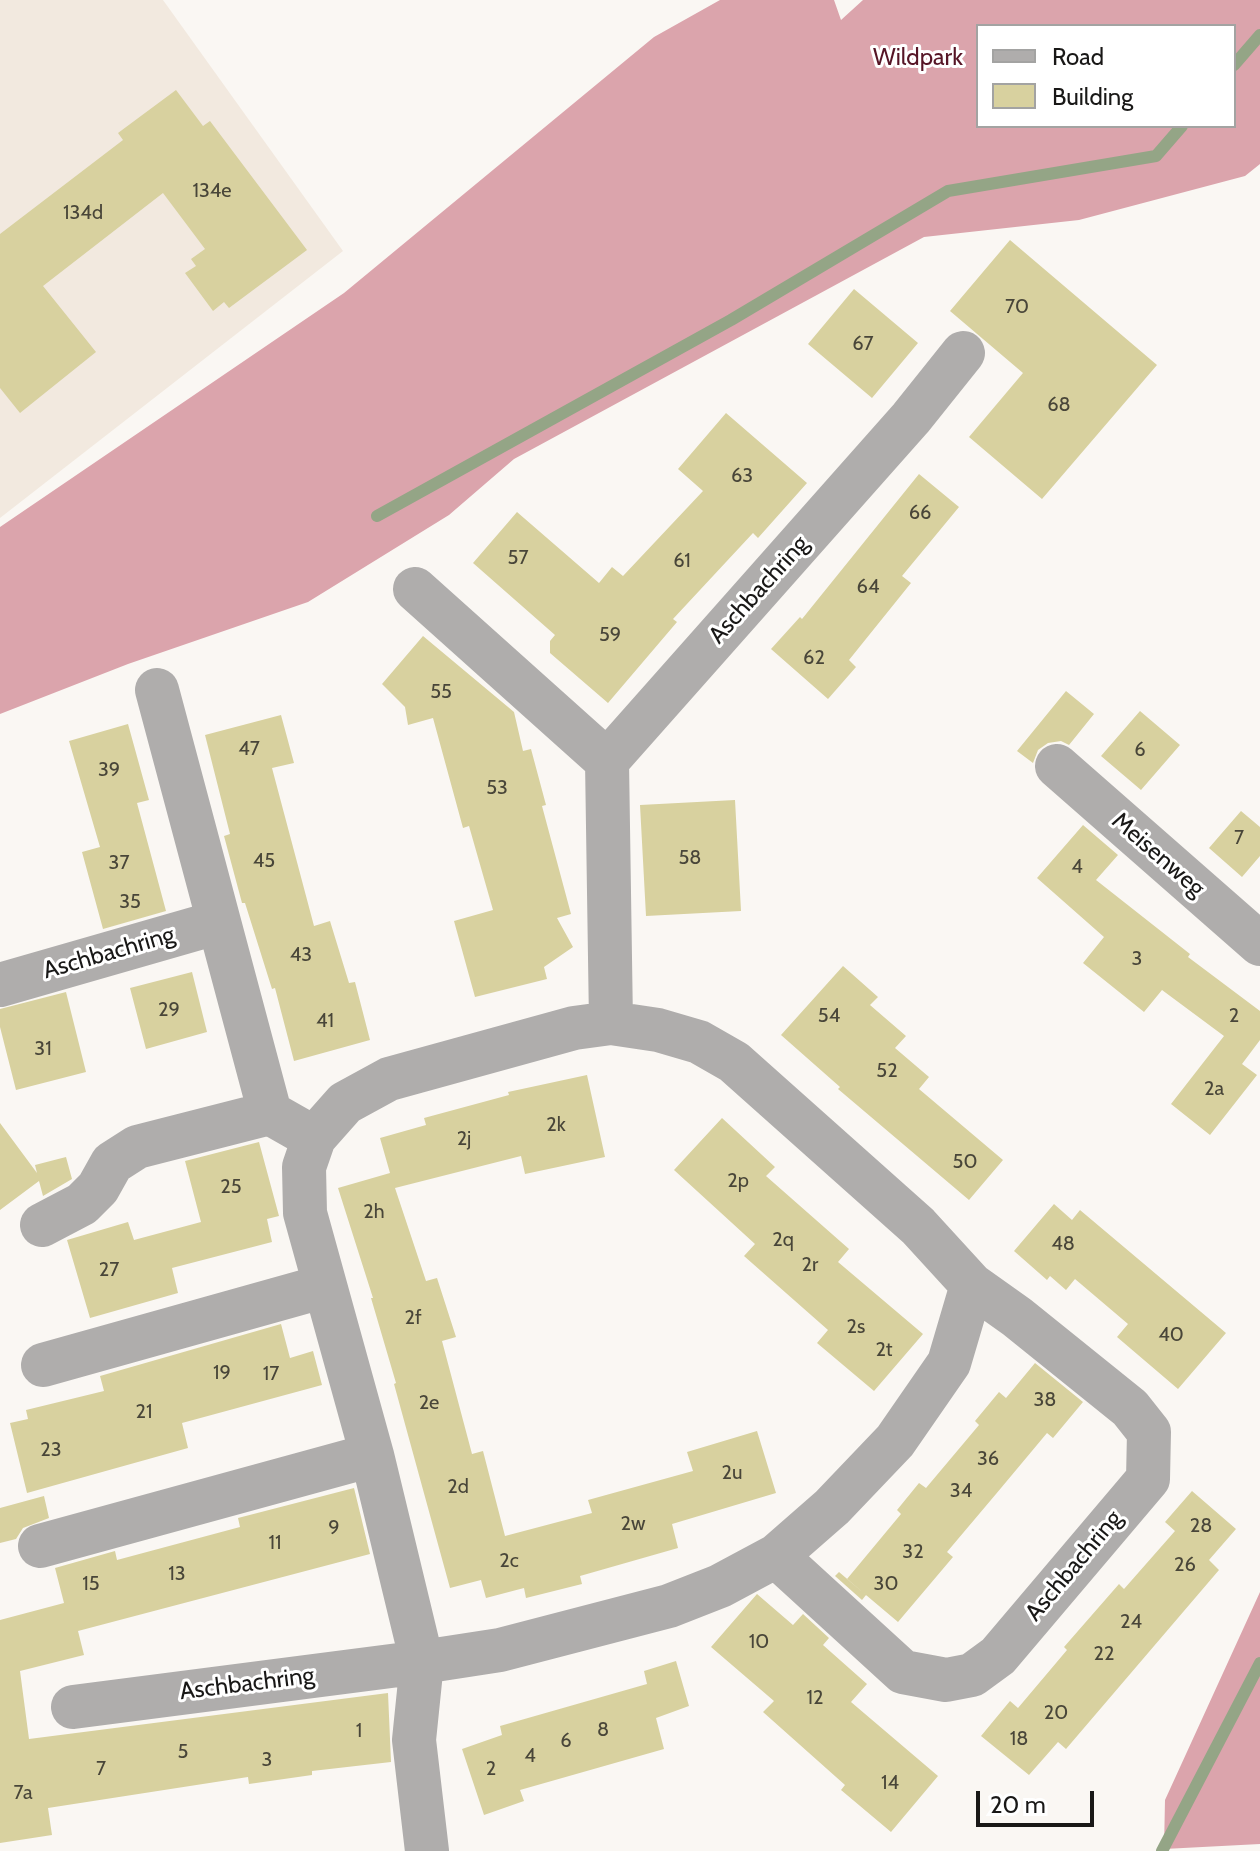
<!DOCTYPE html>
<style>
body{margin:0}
#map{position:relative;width:1260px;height:1851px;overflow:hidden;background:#faf7f3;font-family:Cabin,sans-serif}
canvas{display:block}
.legend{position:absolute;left:976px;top:24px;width:260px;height:104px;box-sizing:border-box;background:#fff;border:2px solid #a3a3a2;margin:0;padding:10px 14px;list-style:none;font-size:24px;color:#191817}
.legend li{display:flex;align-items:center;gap:16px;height:40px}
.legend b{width:40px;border:2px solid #a3a3a2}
.scale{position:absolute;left:976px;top:1791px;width:118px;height:36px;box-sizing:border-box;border:4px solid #191817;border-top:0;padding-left:10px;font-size:24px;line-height:28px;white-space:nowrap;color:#191817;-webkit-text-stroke:6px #fff;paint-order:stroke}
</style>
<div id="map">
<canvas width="1260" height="1851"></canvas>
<ul class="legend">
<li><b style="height:10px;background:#afadac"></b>Road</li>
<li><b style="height:22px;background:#d8d19f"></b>Building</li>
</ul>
<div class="scale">20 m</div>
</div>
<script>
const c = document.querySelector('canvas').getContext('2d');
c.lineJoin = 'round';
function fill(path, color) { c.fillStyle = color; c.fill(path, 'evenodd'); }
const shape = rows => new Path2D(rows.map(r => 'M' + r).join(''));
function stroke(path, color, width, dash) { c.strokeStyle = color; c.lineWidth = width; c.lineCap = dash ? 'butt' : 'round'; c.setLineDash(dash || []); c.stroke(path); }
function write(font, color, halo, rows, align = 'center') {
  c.font = font + ' Cabin,sans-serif'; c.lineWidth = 6; c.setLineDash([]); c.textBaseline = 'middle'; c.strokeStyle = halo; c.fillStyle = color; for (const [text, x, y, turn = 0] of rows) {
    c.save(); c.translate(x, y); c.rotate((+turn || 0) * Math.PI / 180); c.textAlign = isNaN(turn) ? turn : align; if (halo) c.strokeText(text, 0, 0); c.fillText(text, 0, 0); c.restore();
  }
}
const built = shape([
 [0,0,163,0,343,251,0,518]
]);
const forest = shape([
 [720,0,834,0,841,20,863,0,1260,0,1260,164,1245,176,1079,220,924,237,514,459,449,515,308,602,128,664,0,714,0,527,344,293,654,37],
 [1234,26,1234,126,978,126,978,26],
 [1260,1592,1260,1844,1164,1849,1165,1800]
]);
const stream = shape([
 [1234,65,1260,35],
 [377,516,731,320,948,191,1156,156,1182,126],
 [1162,1851,1260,1663]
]);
const building = shape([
 [176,90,203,126,210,121,307,250,229,308,224,302,213,311,185,273,196,266,191,259,205,249,163,193,43,286,96,352,20,413,0,388,0,234,123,140,118,133],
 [1010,240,1157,365,1042,499,969,437,1023,373,950,311],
 [854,289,918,343,872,398,808,344],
 [726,413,807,483,758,538,753,533,673,619,677,622,608,703,550,653,550,641,555,635,473,563,517,512,599,583,612,567,623,576,703,491,678,469],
 [919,474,959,507,902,576,911,583,849,660,856,667,828,699,771,649,800,617,802,619],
 [423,636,514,712,523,751,531,749,546,805,542,806,571,914,557,918,573,947,544,967,547,979,475,997,454,921,493,910,469,826,463,828,433,718,408,725,405,707,382,684],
 [1066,691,1094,714,1069,745,1061,741,1048,743,1038,750,1033,763,1017,751],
 [1140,711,1180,745,1141,790,1101,756],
 [281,715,294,763,272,768,314,926,330,921,349,983,355,982,370,1040,294,1061,275,988,272,989,245,903,242,903,224,836,230,834,205,735],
 [128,724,149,800,137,803,166,911,103,929,82,852,100,847,69,741],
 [735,800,741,911,646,916,640,805],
 [1241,811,1260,827,1260,856,1242,877,1209,848],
 [1083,825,1118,855,1096,880,1190,954,1188,957,1260,1011,1260,1040,1242,1064,1257,1075,1210,1135,1171,1104,1224,1036,1162,990,1144,1012,1083,963,1104,937,1037,878],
 [843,966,878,997,870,1005,906,1036,895,1048,929,1077,919,1089,1003,1160,969,1200,838,1089,840,1087,781,1035],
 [192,972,207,1032,146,1049,130,988],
 [66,992,86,1072,16,1090,0,1027,0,1009],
 [587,1075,605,1157,525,1174,521,1156,395,1188,426,1281,437,1278,456,1337,442,1341,472,1454,483,1451,505,1536,592,1513,588,1500,693,1471,687,1452,757,1431,776,1493,672,1524,678,1548,580,1576,582,1584,526,1598,524,1588,486,1598,481,1580,450,1588,394,1384,396,1383,371,1298,373,1298,338,1188,390,1173,380,1138,426,1125,424,1118,509,1095,508,1092],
 [722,1118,775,1167,766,1176,849,1249,838,1262,923,1334,874,1391,817,1343,828,1330,744,1256,755,1244,674,1170],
 [0,1123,37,1173,35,1165,66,1157,72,1179,43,1196,39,1181,0,1210],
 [259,1142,279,1216,267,1219,272,1242,172,1268,178,1293,90,1318,67,1240,128,1222,134,1240,201,1222,185,1161],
 [1054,1204,1072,1220,1080,1210,1226,1333,1178,1389,1117,1337,1128,1324,1075,1279,1066,1290,1050,1276,1047,1280,1014,1251],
 [281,1324,290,1358,313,1351,322,1385,182,1423,188,1448,27,1493,10,1423,28,1419,26,1410,104,1391,100,1376],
 [1035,1363,1083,1402,1053,1438,1047,1433,996,1494,947,1552,953,1557,898,1622,847,1579,901,1514,897,1510,919,1483,926,1488,979,1425,975,1421,999,1392,1006,1398],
 [354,1488,370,1554,78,1631,84,1655,20,1671,29,1739,388,1693,391,1762,312,1771,312,1775,249,1784,248,1777,48,1808,52,1835,0,1843,0,1620,64,1603,55,1568,115,1551,117,1560,240,1527,238,1518],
 [1192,1491,1236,1529,1209,1560,1219,1570,1066,1749,1058,1742,1029,1775,981,1736,1010,1701,1018,1708,1067,1650,1064,1647,1119,1584,1124,1589,1175,1531,1165,1522],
 [44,1496,49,1518,23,1528,16,1539,0,1543,0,1508],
 [839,1572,866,1595,862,1600,835,1576],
 [757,1594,793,1625,803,1614,829,1638,823,1645,867,1684,851,1702,938,1776,891,1832,841,1790,845,1785,763,1712,774,1701,711,1647],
 [676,1661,689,1706,656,1718,664,1749,520,1790,524,1801,484,1815,462,1749,502,1735,500,1726,647,1684,644,1671]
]);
const minor = shape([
 [415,589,607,761],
 [157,690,270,1113,314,1138],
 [1057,766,1260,944],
 [0,985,219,922],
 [611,1023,658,1030,699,1042,734,1062,918,1226,972,1285,949,1363,895,1441,832,1507,776,1556,720,1586,669,1606,500,1650,422,1662,372,1455,305,1213,304,1167,314,1138,345,1103,389,1079,574,1028,611,1023],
 [611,1023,607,761,911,418,963,353],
 [42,1225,82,1204,98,1188,112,1163,137,1147,270,1113],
 [43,1365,325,1286],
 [40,1546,372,1455],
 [776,1556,903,1672,946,1680,972,1675,998,1656,1148,1479,1149,1432,1130,1408,1017,1317,972,1285],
 [73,1707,422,1662,414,1740,427,1851]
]);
const numberNames = [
 ["134e",212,191],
 ["134d",83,213],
 ["70",1017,307],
 ["67",863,344],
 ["68",1059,405],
 ["63",742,476],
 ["66",920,513],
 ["57",518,558],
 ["61",682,561],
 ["64",868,587],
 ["59",610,635],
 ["62",814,658],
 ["55",441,692],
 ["47",249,749],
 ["6",1140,750],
 ["39",109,770],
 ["53",497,788],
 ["7",1239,838],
 ["58",690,858],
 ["45",264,861],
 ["37",119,863],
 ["4",1077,867],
 ["35",130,902],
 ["43",301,955],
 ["3",1137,959],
 ["29",169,1010],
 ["54",829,1016],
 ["2",1234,1016],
 ["41",325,1021],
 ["31",43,1049],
 ["52",887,1071],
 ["2a",1214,1089],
 ["2k",556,1125],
 ["2j",464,1139],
 ["50",965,1162],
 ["2p",738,1181],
 ["25",231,1187],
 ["2h",374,1212],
 ["2q",783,1240],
 ["48",1063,1244],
 ["2r",810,1265],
 ["27",109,1270],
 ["2f",413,1318],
 ["2s",856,1327],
 ["40",1171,1335],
 ["2t",884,1350],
 ["19",222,1373],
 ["17",271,1374],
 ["38",1045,1400],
 ["2e",429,1403],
 ["21",144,1412],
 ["23",51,1450],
 ["36",988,1459],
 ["2u",732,1473],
 ["2d",458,1487],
 ["34",961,1491],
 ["2w",633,1524],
 ["28",1201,1526],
 ["9",334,1528],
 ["11",275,1543],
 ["32",913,1552],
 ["2c",509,1561],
 ["26",1185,1565],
 ["13",177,1574],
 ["15",91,1584],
 ["30",886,1584],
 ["24",1131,1622],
 ["10",759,1642],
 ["22",1104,1654],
 ["12",815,1698],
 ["20",1056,1713],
 ["8",603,1730],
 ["1",359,1731],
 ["18",1019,1739],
 ["6",566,1741],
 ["5",183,1752],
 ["4",530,1756],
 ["3",267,1760],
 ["7",101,1769],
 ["2",491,1769],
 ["14",890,1783],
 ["7a",23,1793]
];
const parkNames = [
 ["Wildpark",918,58]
];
const streetNames = [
 ["Aschbachring",759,590,-48],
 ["Meisenweg",1158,855,41],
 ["Aschbachring",109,953,-16],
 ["Aschbachring",1074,1566,-50],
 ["Aschbachring",247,1684,-7]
];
fill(built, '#f2e9df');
fill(forest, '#dba4ac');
stroke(stream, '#94a586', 12);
fill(building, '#d8d19f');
stroke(minor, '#afadac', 44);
write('20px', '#494639', null, numberNames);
write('24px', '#561526', '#fff', parkNames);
write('24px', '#191817', '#fff', streetNames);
</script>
